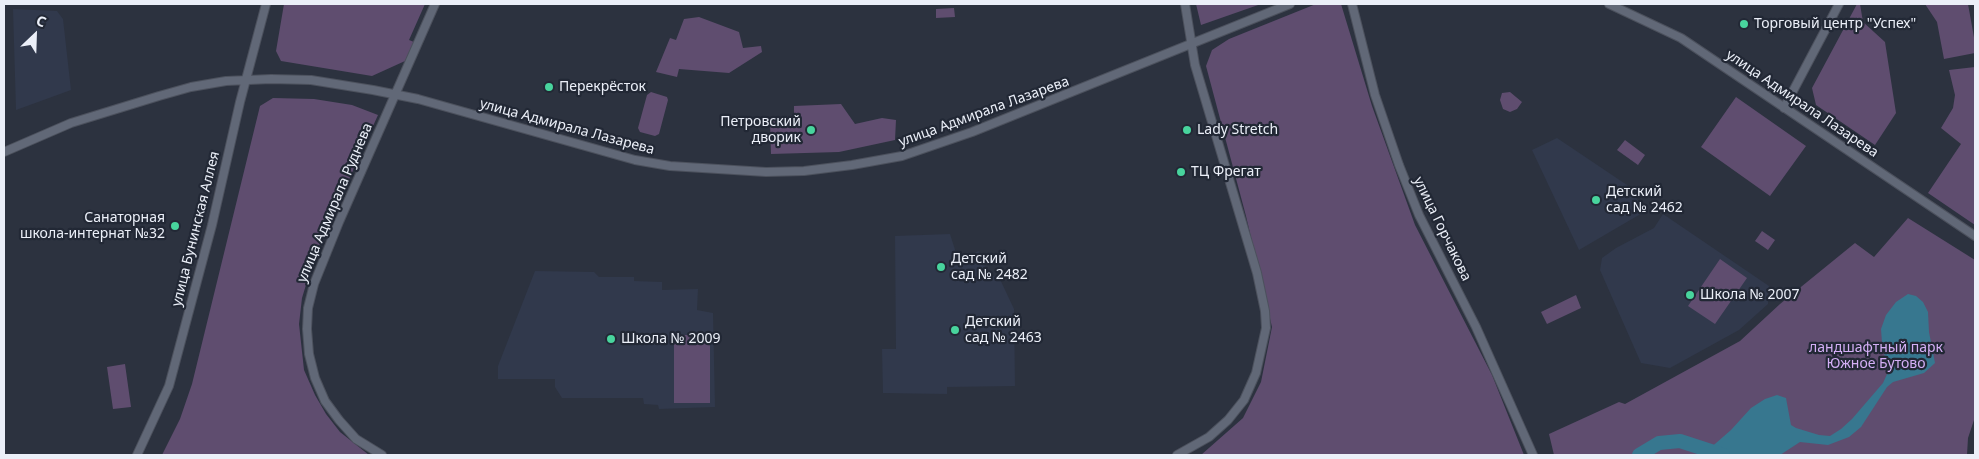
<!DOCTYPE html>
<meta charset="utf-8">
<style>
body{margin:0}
#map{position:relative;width:1979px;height:459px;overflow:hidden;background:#2c323f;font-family:"Noto Sans",sans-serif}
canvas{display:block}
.frame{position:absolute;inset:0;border:5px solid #ebeff8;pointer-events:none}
.north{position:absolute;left:10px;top:10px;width:50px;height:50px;-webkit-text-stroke:4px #222835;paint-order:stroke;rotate:24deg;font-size:14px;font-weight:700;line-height:20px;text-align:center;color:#ebeff8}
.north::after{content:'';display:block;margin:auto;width:18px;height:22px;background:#ebeff8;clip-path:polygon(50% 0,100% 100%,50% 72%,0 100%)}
</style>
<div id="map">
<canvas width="1979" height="459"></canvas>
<div class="frame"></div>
<div class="north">С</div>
</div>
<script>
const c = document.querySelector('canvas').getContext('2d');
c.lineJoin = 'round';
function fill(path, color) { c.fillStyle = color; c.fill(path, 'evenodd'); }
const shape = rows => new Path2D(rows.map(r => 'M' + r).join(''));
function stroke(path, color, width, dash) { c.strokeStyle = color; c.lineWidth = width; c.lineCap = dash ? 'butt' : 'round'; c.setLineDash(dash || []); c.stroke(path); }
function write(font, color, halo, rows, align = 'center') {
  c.font = font + ' "Noto Sans",sans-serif'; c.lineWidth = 4.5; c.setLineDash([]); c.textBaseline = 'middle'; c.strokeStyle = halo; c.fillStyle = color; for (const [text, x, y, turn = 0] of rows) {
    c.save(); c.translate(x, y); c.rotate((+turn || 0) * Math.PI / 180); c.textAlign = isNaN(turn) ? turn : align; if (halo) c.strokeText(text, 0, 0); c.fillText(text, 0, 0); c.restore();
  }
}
const built = shape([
 [13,9,57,11,63,19,71,90,16,110],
 [1557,138,1630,187,1644,212,1579,250,1532,150],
 [1663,214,1769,286,1768,304,1739,330,1670,368,1641,363,1600,270,1602,258,1616,248,1654,228],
 [950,234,958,259,979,251,990,277,998,275,1014,309,1015,386,947,387,947,394,883,393,882,349,896,349,895,236],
 [535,271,594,272,599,277,634,277,634,281,662,282,662,290,698,289,697,310,713,313,715,407,659,409,658,405,644,404,643,398,562,398,555,387,555,379,498,379,498,366]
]);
const green = shape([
 [284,4,425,4,409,40,414,42,405,61,372,76,281,61,276,51],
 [1196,4,1261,4,1201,25],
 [1316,4,1341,4,1372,106,1415,225,1492,375,1524,455,1201,455,1243,418,1261,382,1272,327,1246,216,1206,66,1212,50,1229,39],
 [1857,4,1860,4,1863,22,1885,42,1896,113,1875,145,1816,105,1812,88],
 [1925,4,1968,4,1975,43,1975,53,1944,59,1937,22],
 [954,8,955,17,936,18,936,9],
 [699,17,739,32,743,48,761,46,762,52,729,73,679,69,677,77,656,72,670,38,676,40,684,19],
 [1975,67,1975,225,1928,193,1961,144,1941,128,1953,108,1955,95,1949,70],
 [651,92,667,97,668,100,659,134,655,136,640,132,638,128,647,95],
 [1510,92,1522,102,1517,109,1510,112,1503,109,1500,100,1502,93],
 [1736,97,1806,146,1770,196,1701,147],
 [273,98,314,99,352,105,378,115,315,255,302,298,299,324,304,370,315,395,326,414,340,432,369,455,162,455,180,419,192,384,260,106],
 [841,104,855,124,882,118,896,120,895,140,839,152,771,154,770,122,776,117,794,116,794,106],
 [1625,140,1645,155,1638,165,1617,150],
 [1908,218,1975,260,1975,417,1968,438,1967,455,1554,455,1549,434,1619,402,1625,404,1740,341,1780,304,1855,243,1874,257],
 [1762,231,1775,240,1768,250,1755,241],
 [1720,259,1747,278,1715,324,1688,306],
 [1576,295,1581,308,1547,324,1541,312],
 [674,335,710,335,710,403,674,403],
 [125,364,131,407,113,409,107,367]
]);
const water = shape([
 [1908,294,1916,296,1923,302,1928,312,1929,332,1935,363,1924,373,1893,382,1887,387,1861,427,1849,437,1828,445,1800,442,1780,455,1711,455,1708,450,1731,430,1751,408,1765,399,1777,395,1786,398,1791,425,1796,428,1819,435,1830,436,1841,429,1852,419,1883,383,1888,372,1882,343,1881,329,1886,315,1896,302]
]);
const river = shape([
 [1639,455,1659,443,1680,441,1723,455]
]);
const minor = shape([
 [1352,4,1375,95,1399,165,1419,215,1476,327,1533,455],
 [1609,4,1681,38,1975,236],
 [1784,108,1839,4],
 [4,152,71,123,159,96,191,87,226,81,271,79,311,80,373,90,418,99,635,160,670,166,766,172,804,171,852,165,902,156,972,132,1290,4],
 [137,455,169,386,212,225,240,102,266,4],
 [382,455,356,439,339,420,325,401,315,378,309,354,307,329,308,308,314,284,339,222,435,4],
 [1177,455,1209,437,1228,420,1244,400,1256,373,1266,328,1265,311,1257,273,1195,65,1185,4]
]);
const markers = [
 [1744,24,5,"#48d49d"],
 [549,87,5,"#48d49d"],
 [811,130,5,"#48d49d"],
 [1187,130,5,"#48d49d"],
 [1181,172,5,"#48d49d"],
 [1596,200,5,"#48d49d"],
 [175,226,5,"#48d49d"],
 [941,267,5,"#48d49d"],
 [1690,295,5,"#48d49d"],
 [955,330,5,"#48d49d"],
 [611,339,5,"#48d49d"]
];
const poiNames = [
 ["Торговый центр \"Успех\"",1754,24],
 ["Перекрёсток",559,87],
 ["Петровский",801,122,"right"],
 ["дворик",801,138,"right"],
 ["Lady Stretch",1197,130],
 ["ТЦ Фрегат",1191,172],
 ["Детский",1606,192],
 ["сад № 2462",1606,208],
 ["Санаторная",165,218,"right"],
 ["школа-интернат №32",165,234,"right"],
 ["Детский",951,259],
 ["сад № 2482",951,275],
 ["Школа № 2007",1700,295],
 ["Детский",965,322],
 ["сад № 2463",965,338],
 ["Школа № 2009",621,339]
];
const streetNames = [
 ["улица Адмирала Лазарева",1802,104,34],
 ["улица Адмирала Лазарева",984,112,-20],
 ["улица Адмирала Лазарева",567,127,15],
 ["улица Адмирала Руднева",335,203,-67],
 ["улица Бунинская Аллея",196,229,-76],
 ["улица Горчакова",1442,229,64]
];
const parkNames = [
 ["ландшафтный парк",1876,348],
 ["Южное Бутово",1876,364]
];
fill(built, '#31394c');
fill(green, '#5f4d6f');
fill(water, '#37778f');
stroke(river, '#37778f', 14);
stroke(minor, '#4c515d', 10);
stroke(minor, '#616877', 8);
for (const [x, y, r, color] of markers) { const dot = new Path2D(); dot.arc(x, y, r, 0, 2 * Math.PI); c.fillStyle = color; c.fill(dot); stroke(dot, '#222835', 2); }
write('14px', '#ebeff8', '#222835', poiNames, 'left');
write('14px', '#ebeff8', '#222835', streetNames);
write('14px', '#d4aff6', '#222835', parkNames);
</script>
